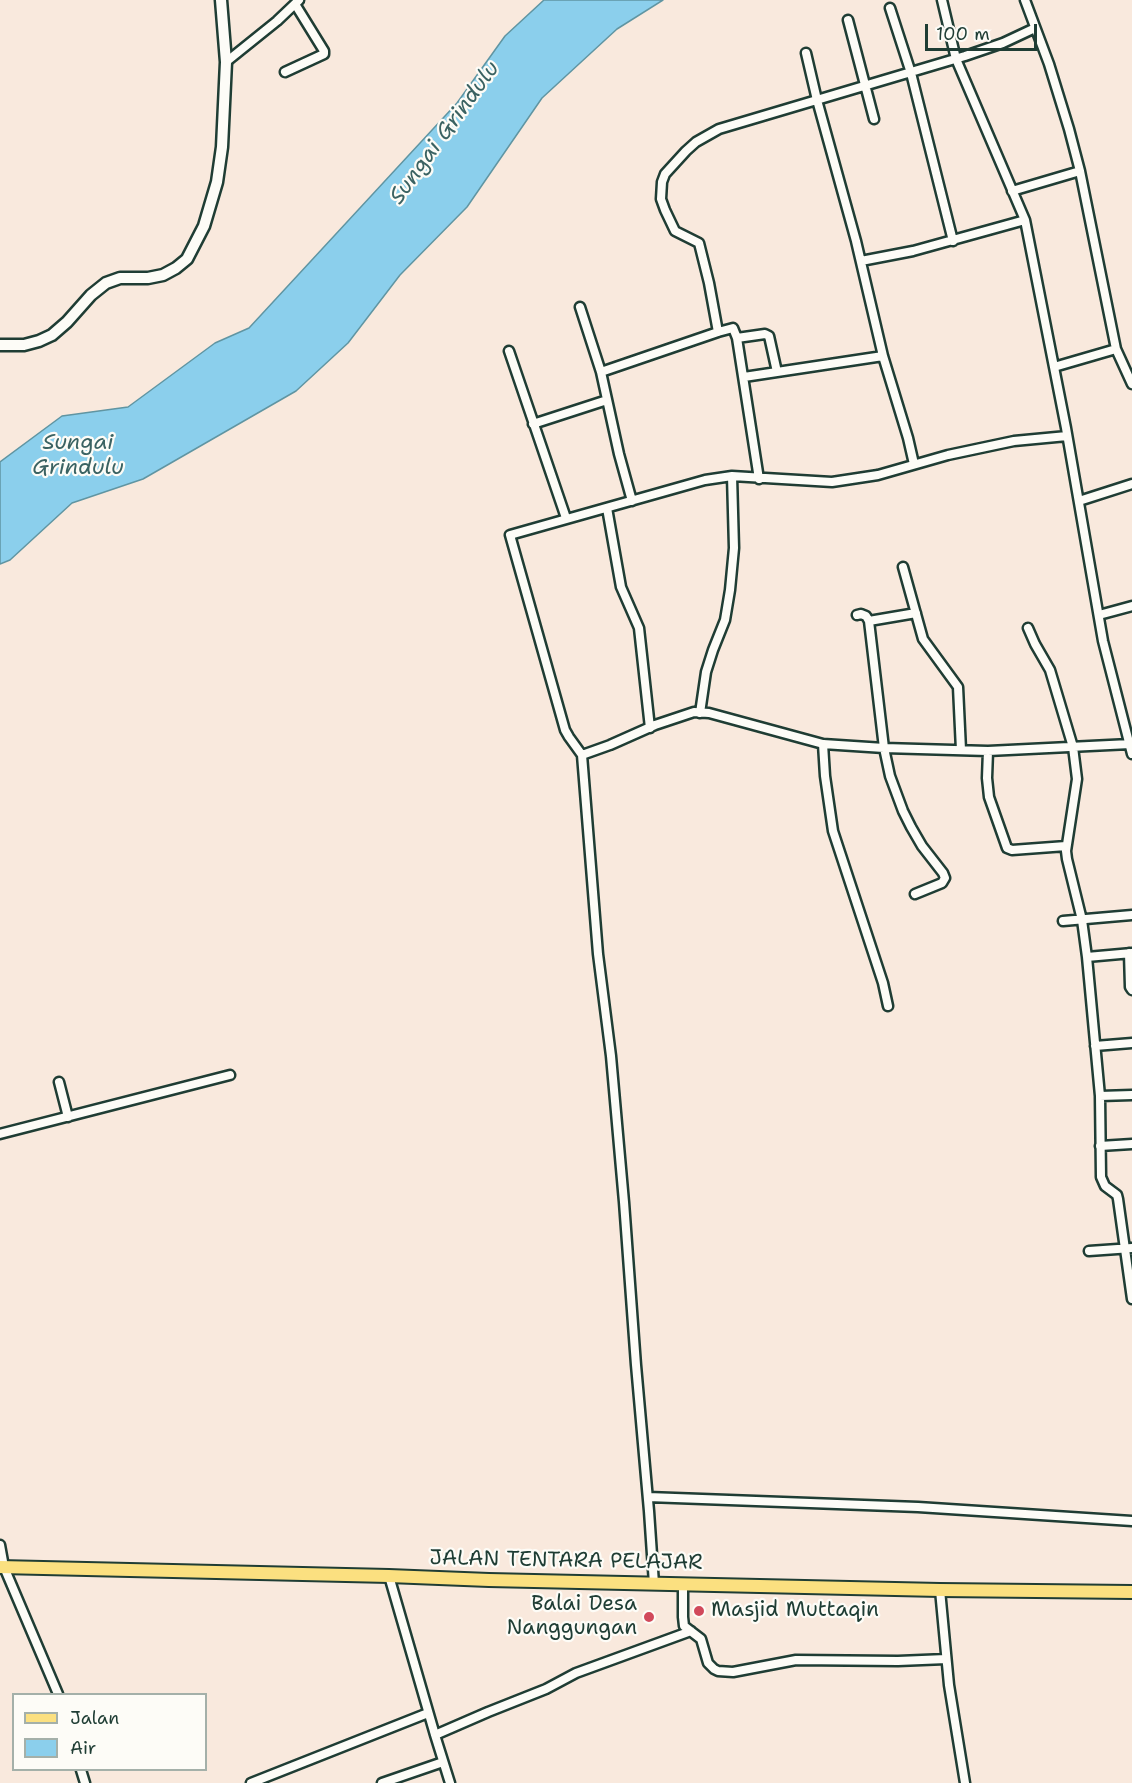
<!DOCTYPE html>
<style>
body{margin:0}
#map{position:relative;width:1132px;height:1783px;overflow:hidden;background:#f9e9dd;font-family:"Shantell Sans",sans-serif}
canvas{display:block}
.legend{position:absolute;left:12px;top:1693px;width:195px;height:78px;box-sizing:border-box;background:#fdfcf7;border:2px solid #a4b0a9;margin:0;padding:8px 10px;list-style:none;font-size:18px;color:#1f3d34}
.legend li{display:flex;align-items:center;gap:12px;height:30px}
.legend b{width:30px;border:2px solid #a4b0a9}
.scale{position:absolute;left:925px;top:24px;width:112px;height:27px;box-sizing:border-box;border:3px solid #1f3d34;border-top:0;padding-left:8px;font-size:18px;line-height:21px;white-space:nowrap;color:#1f3d34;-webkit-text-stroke:4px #fdfcf7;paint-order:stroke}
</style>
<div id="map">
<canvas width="1132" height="1783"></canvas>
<ul class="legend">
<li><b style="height:8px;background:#fbe080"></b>Jalan</li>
<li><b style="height:16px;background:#8bcfec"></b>Air</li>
</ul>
<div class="scale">100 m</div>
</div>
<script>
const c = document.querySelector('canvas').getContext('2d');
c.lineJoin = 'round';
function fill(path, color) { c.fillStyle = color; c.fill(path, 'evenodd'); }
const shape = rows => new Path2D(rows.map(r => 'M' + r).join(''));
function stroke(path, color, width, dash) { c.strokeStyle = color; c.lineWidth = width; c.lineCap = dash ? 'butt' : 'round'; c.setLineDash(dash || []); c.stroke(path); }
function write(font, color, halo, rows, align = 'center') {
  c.font = font + ' "Shantell Sans",sans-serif'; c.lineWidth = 4.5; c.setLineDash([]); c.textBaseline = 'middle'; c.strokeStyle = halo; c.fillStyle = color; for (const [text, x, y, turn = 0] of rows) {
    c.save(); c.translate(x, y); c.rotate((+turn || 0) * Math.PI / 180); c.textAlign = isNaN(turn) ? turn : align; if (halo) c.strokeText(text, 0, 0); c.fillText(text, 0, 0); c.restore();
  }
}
const water = shape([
 [544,0,663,0,617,29,542,98,467,207,400,275,348,343,296,391,143,479,72,503,10,560,0,564,0,462,62,416,128,407,215,343,249,328,457,103,505,36,544,0]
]);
const minor = shape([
 [942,0,956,59,1025,220,1066,428,1103,641,1132,754],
 [1025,0,1049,64,1069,129,1080,171,1116,349,1054,367],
 [890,8,911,73,953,241],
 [848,20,874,119],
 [806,53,817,100,856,241,883,356,908,438,914,464],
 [226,62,277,21,299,0],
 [285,72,324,54,324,51,295,4],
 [1012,191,1080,171],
 [861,261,913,251,1025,220],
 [580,307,601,372,619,454,632,501],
 [718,332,709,283,699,243,675,231,665,210,661,199,662,182,665,174,686,151,696,142,719,129,965,56,1003,43,1035,28],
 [737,338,765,334,769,336,777,372,883,356],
 [1116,349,1132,384],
 [509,351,566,518],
 [601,372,718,332,733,328,737,338,759,479],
 [744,377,777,372],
 [533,424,607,400],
 [1079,501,1132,484],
 [607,508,621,587,639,628,650,728],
 [903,567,923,639,958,687,961,750],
 [857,615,861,614,866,616,869,621],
 [1099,615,1132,606],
 [1028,628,1035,644,1050,670,1073,747,1077,779,1066,851,1067,859,1082,920,1087,957,1100,1096,1101,1177,1105,1186,1117,1195,1118,1199,1132,1299],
 [700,713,706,672,713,650,725,620,730,590,734,548,732,476],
 [823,744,825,776,833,831,883,983,888,1006],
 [988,751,987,778,989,797,1007,848,1012,850,1066,846],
 [582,755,610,745,655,725,694,712,709,713,823,744,884,748,988,751,1130,744],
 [915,894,942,883,945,878,943,873,922,846,911,827,903,811,890,776,884,748,869,621,916,613],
 [1063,921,1132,915],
 [1129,953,1130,987,1132,990],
 [1087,957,1132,953],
 [1095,1046,1132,1043],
 [59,1082,68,1117],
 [1100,1096,1132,1095],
 [0,1134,230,1075],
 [1100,1146,1132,1144],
 [1089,1251,1132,1248],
 [648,1497,918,1507,1132,1521],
 [0,1545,4,1567,58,1694],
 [389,1576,435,1735,450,1783],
 [654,1584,649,1511,636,1365,624,1202,611,1056,598,954,582,755,569,737,565,730,510,535,705,480,732,476,832,482,878,475,948,455,1014,441,1067,436],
 [683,1584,683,1617,684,1626,701,1639,708,1663,714,1669,718,1671,733,1672,796,1660,898,1661,946,1659],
 [940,1590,949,1685,965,1783],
 [435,1735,488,1712,546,1689,576,1673,691,1631],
 [81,1770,85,1783],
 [251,1783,428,1713],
 [382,1783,443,1762]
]);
const tertiary = shape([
 [0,345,24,345,39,341,52,335,67,322,91,295,106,283,120,278,148,278,163,275,176,268,187,259,204,226,217,182,222,147,226,62,221,0]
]);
const primary = shape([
 [0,1567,389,1576,489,1580,940,1590,1132,1592]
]);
const markers = [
 [699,1611,6,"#d1495b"],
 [649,1617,6,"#d1495b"]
];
const streetNames = [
 ["JALAN TENTARA PELAJAR",566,1561,1]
];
const poiNames = [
 ["Balai Desa",637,1605],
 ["Nanggungan",637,1629],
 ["Masjid Muttaqin",711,1611,"left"]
];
const waterNames = [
 ["Sungai Grindulu",445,133,-54],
 ["Sungai",78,443],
 ["Grindulu",78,468]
];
fill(water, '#8bcfec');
stroke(water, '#6095a2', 1.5);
stroke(minor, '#1f3d34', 13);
stroke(tertiary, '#1f3d34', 15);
stroke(primary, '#1f3d34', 16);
stroke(minor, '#fdfcf7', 8);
stroke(tertiary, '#fdfcf7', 10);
stroke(primary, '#fbe080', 12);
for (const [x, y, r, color] of markers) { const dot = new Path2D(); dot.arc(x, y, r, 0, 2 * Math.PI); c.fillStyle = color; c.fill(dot); stroke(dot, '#fdfcf7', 2); }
write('21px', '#1f3d34', '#fdfcf7', streetNames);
write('21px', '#1f3d34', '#fdfcf7', poiNames, 'right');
write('italic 22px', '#3a6262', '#fdfcf7', waterNames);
</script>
